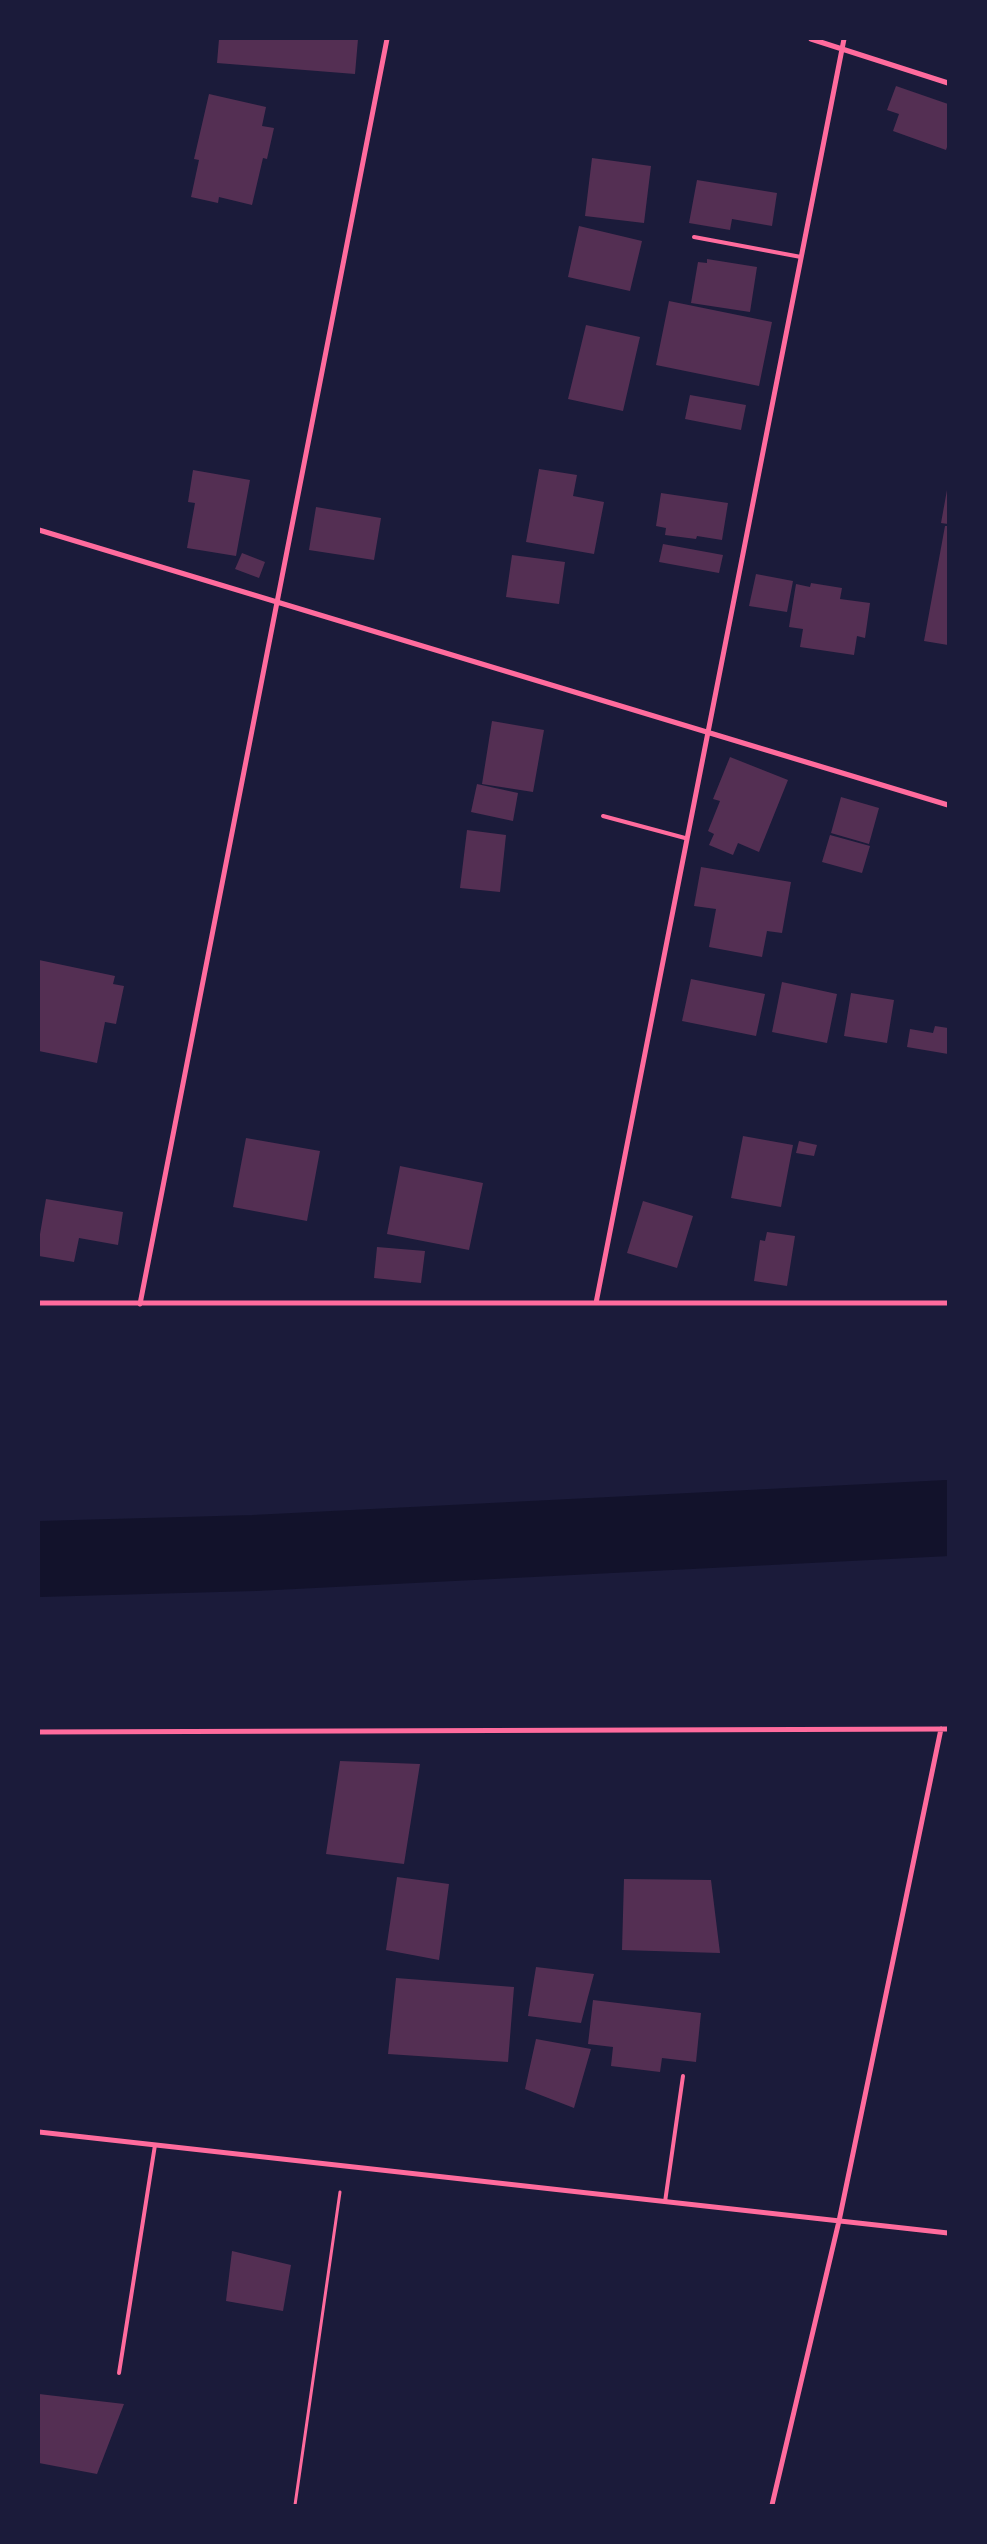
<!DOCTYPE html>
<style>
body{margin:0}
#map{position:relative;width:987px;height:2544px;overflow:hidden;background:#1b1b3a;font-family:Mulish,sans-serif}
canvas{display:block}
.frame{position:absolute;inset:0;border:40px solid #1b1b3a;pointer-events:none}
</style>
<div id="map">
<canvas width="987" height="2544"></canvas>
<div class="frame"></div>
</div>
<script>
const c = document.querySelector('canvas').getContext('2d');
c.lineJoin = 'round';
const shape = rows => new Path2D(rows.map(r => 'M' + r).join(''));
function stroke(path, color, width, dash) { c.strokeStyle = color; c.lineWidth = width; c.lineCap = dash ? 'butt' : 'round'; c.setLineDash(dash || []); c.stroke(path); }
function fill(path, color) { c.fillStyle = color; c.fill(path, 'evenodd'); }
const river = shape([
 [39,1559,254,1553,948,1518]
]);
const building = shape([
 [219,39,358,39,355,74,217,63],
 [896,86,948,104,948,144,946,150,893,131,899,114,887,110],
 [209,94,266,107,262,126,274,128,267,159,263,158,252,205,219,197,218,203,191,197,199,160,194,159],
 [592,158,651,166,644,223,585,216],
 [697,180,777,193,772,226,732,219,730,230,689,223],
 [579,226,642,241,630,291,568,277],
 [707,259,757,267,750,312,691,303,698,262,707,263],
 [669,301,772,322,759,386,656,365],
 [586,325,640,337,623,411,568,399],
 [690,395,746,405,741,430,685,419],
 [539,469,577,475,573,496,604,502,594,554,526,542],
 [193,470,250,480,236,556,187,548,195,503,188,502],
 [947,490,948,490,948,524,941,523],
 [661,493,728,503,722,540,697,536,696,539,665,535,666,528,656,526],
 [316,507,381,518,374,560,309,550],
 [945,526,948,526,948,645,924,641],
 [663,544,723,555,719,573,659,562],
 [242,553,265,562,259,578,235,569],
 [512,555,565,562,559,604,506,597],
 [756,574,793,581,787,612,749,606],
 [811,583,842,588,840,599,870,603,865,638,857,636,854,655,800,647,803,629,789,627,796,584,810,587],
 [492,721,544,730,533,792,482,784],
 [730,757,788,780,759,852,738,843,733,855,709,845,714,834,708,831,720,801,713,799],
 [477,784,518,793,513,821,471,812],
 [841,797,879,808,869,844,831,833],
 [467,830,506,835,500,892,460,888],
 [830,835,870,846,862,873,822,862],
 [701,867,791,882,782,933,767,931,762,957,709,947,716,909,694,906],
 [39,960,115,976,113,984,124,986,116,1024,105,1022,97,1063,39,1051],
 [691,979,765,994,756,1036,682,1021],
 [782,982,837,994,827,1043,772,1032],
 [851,993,894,1000,887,1043,844,1036],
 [935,1026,948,1028,948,1054,907,1047,910,1029,933,1033],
 [743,1136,793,1145,781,1207,731,1198],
 [246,1138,320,1151,307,1221,233,1207],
 [799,1141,817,1145,814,1156,796,1153],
 [400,1166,483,1183,469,1250,387,1234],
 [46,1199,123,1212,118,1245,79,1238,74,1262,39,1256,39,1240],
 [643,1201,693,1216,677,1268,627,1253],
 [767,1232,795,1236,787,1286,754,1281,760,1240,765,1241],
 [377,1247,425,1251,421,1283,374,1278],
 [340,1761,420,1764,404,1864,326,1854],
 [397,1877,449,1884,439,1960,386,1950],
 [624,1879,711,1880,720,1953,622,1950],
 [536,1967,594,1974,581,2023,528,2016],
 [396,1978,514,1987,508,2062,388,2054],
 [593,2000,701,2013,696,2062,662,2058,660,2072,611,2066,613,2047,588,2044],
 [536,2039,591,2049,574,2108,525,2089],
 [232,2251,291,2265,283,2311,226,2301],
 [39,2394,124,2404,97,2474,39,2463]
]);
const path = shape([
 [295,2505,340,2192]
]);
const service = shape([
 [694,237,801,257],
 [603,816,685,838],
 [665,2202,683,2076],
 [119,2373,155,2145]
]);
const minor = shape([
 [811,39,948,83],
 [39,530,948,805],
 [39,1303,948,1303],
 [596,1303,844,39],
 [140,1304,387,39],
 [39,1732,948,1729],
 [39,2132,948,2233],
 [772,2505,839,2221,941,1729]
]);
stroke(river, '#12122b', 76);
fill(building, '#542f53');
stroke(path, '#ff6b9d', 3);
stroke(service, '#ff6b9d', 4);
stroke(minor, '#ff6b9d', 5);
</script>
